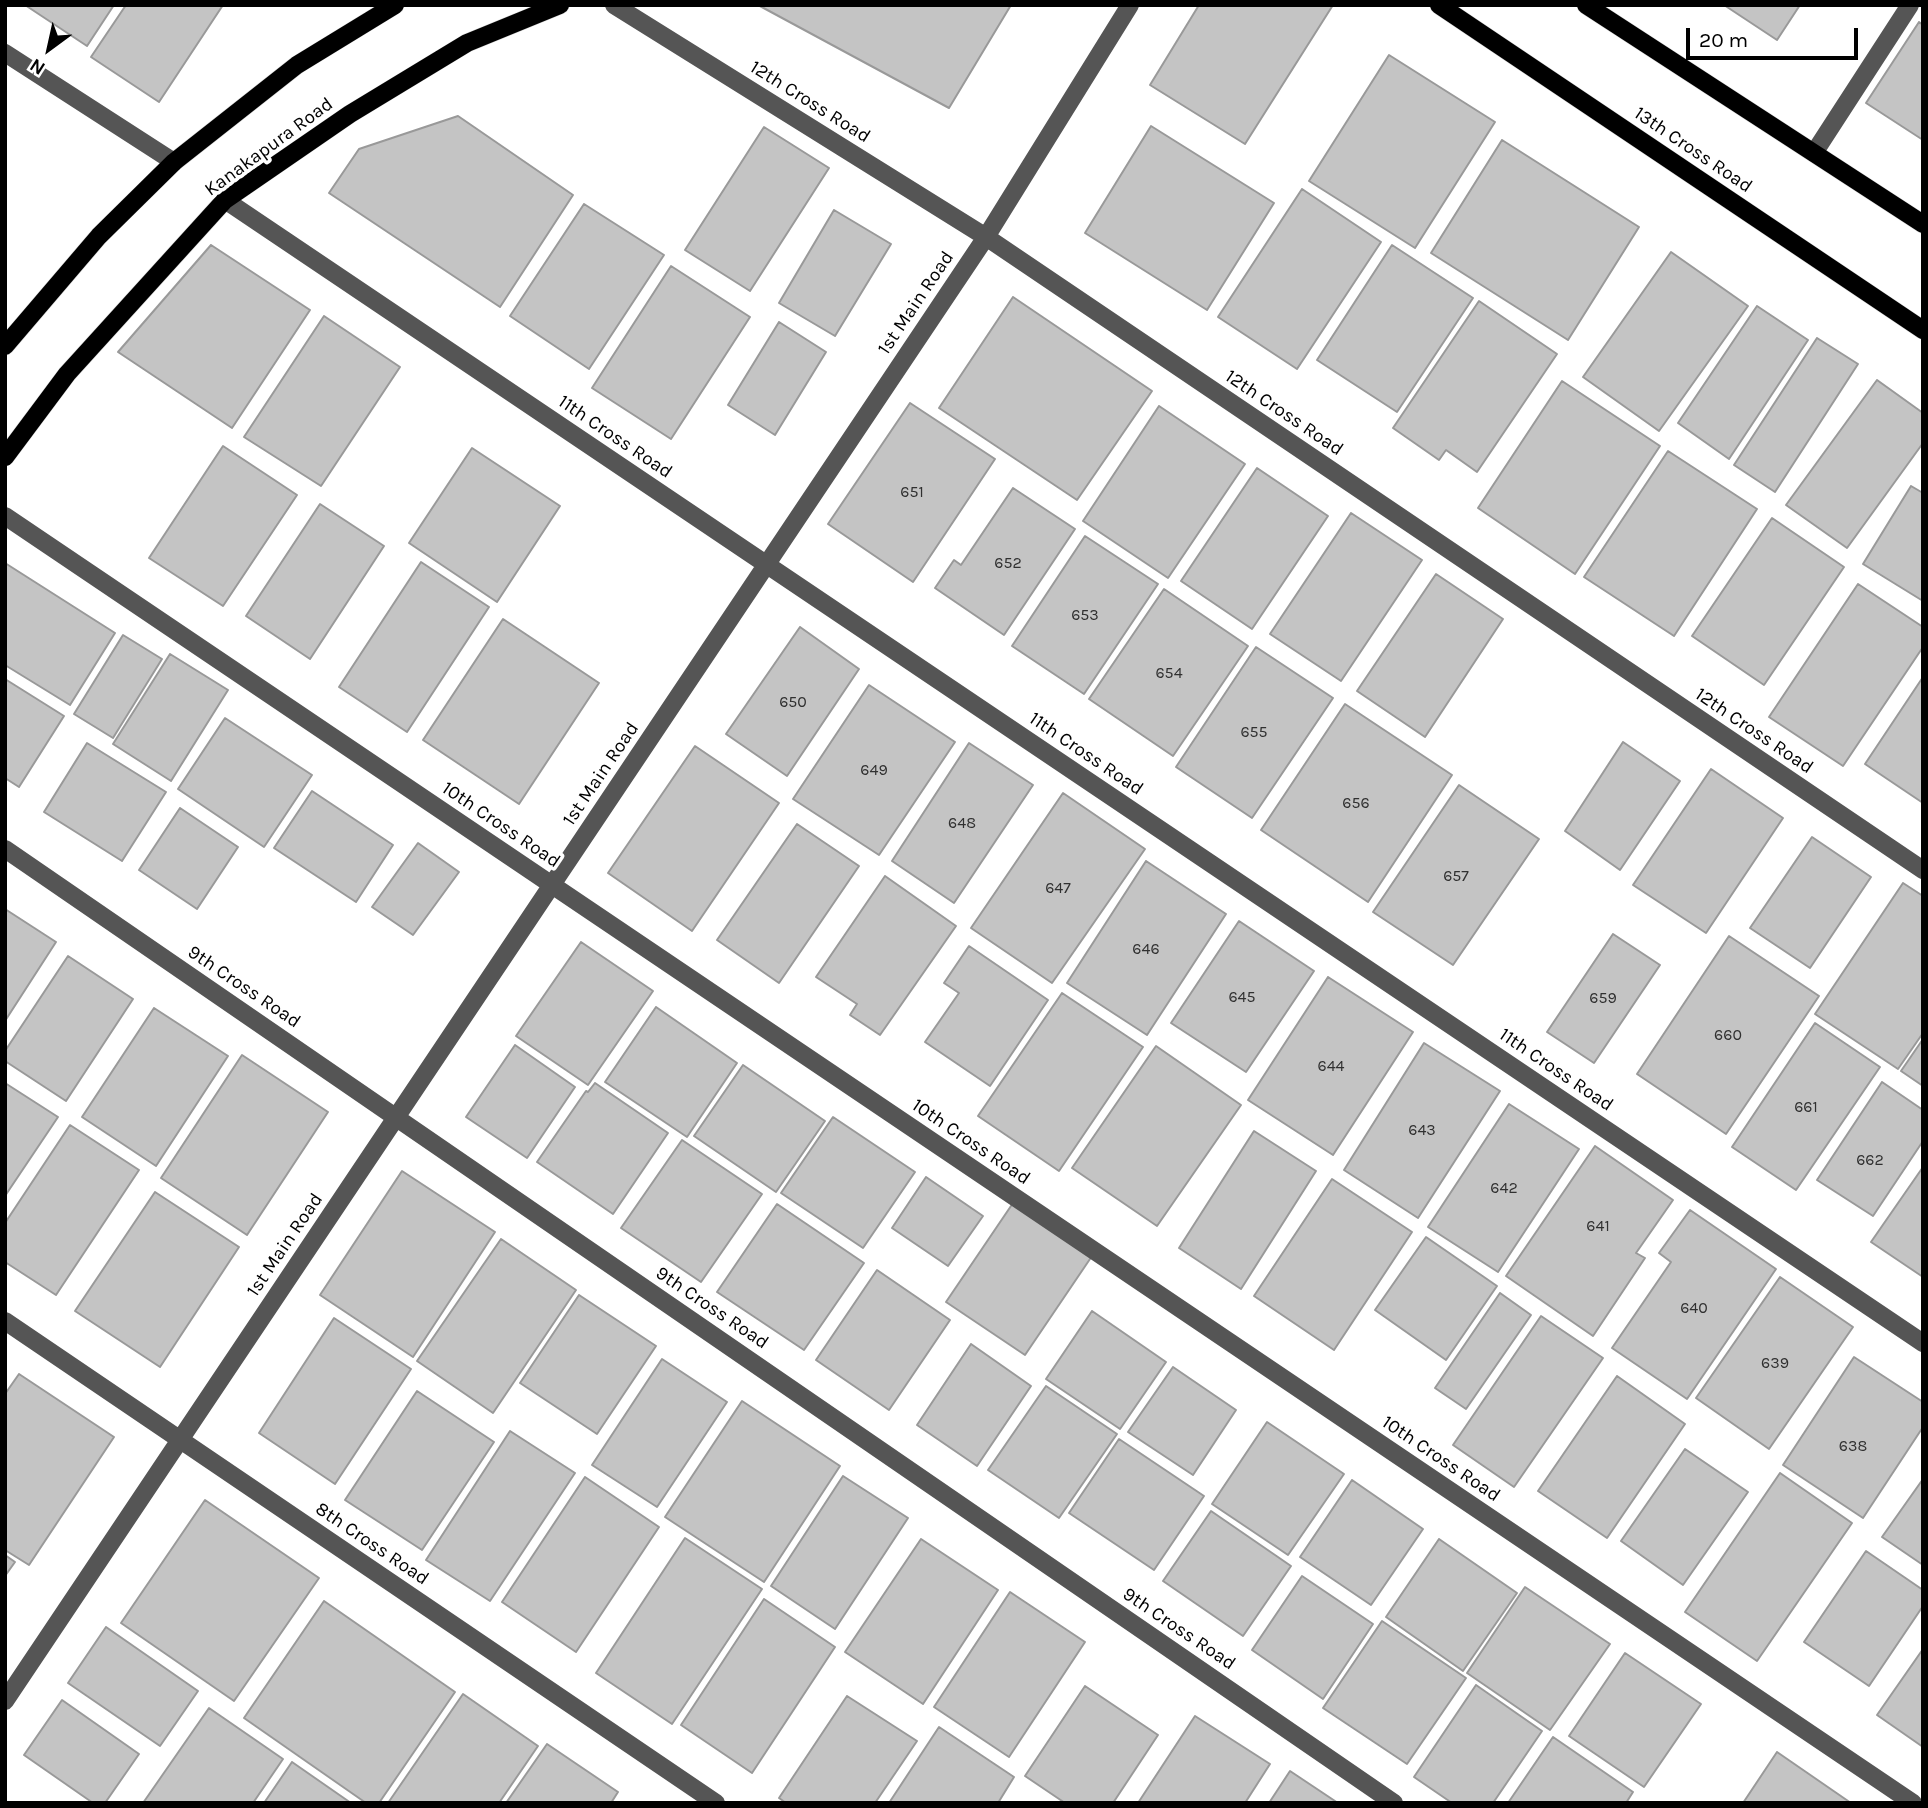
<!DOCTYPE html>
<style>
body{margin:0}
#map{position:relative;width:1928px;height:1808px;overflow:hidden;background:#fff;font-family:Karla,sans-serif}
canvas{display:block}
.frame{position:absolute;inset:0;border:7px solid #000;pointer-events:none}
.north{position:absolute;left:14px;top:14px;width:70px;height:70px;-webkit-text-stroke:5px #fff;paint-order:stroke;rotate:213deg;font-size:19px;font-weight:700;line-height:28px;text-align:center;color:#000}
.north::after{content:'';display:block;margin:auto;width:24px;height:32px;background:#000;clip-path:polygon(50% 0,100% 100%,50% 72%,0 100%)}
.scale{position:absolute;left:1686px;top:28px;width:172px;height:32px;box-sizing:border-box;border:4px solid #000;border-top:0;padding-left:9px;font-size:21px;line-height:24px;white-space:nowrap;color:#000;-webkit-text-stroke:5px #fff;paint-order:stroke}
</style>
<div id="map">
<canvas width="1928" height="1808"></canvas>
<div class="frame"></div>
<div class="north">N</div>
<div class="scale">20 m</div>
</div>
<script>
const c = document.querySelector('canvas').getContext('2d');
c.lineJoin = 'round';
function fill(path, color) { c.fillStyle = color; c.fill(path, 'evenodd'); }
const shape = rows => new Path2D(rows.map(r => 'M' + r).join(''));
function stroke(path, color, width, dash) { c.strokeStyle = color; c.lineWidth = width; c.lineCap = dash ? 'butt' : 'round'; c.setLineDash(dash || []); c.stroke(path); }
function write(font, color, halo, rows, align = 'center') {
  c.font = font + ' Karla,sans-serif'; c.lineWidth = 7; c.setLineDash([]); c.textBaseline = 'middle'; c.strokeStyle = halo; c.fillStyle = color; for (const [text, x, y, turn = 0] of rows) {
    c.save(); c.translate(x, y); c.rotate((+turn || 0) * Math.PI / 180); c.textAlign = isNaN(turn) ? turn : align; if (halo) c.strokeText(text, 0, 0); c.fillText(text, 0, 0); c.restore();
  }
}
const building = shape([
 [25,5,114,5,87,46,25,5],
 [126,5,223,5,159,102,91,57,126,5],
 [758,5,1011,5,949,108,758,5],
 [1199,5,1333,5,1245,144,1150,85,1199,5],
 [1724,5,1800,5,1777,40,1724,5],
 [1919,22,1923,25,1923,140,1866,103,1919,22],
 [1389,55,1495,122,1415,248,1309,181,1389,55],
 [458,116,573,195,500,307,329,193,359,149,458,116],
 [1151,126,1274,203,1207,310,1085,233,1151,126],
 [764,127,829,168,750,291,685,250,764,127],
 [1502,140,1639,227,1568,340,1431,253,1502,140],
 [1302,189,1381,242,1297,369,1218,317,1302,189],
 [584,204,664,255,589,369,510,316,584,204],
 [834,210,891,244,835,336,779,303,834,210],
 [211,245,310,310,232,428,118,352,211,245],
 [1392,245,1473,298,1397,412,1317,360,1392,245],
 [1671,252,1748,306,1659,431,1583,377,1671,252],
 [671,266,750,317,671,439,592,388,671,266],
 [1013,297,1152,391,1077,500,939,408,1013,297],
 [1479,301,1557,354,1477,472,1446,450,1439,460,1393,428,1479,301],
 [1757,306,1808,340,1729,459,1678,423,1757,306],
 [324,316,400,367,321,486,244,437,324,316],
 [779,322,826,352,775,435,728,405,779,322],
 [1817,338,1858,364,1775,492,1734,465,1817,338],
 [1877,380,1923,413,1923,443,1847,548,1786,505,1877,380],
 [1562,381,1660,446,1575,574,1478,508,1562,381],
 [910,403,995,459,913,582,828,524,910,403],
 [1159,406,1245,464,1168,578,1083,521,1159,406],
 [223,446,297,495,223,606,149,558,223,446],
 [472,448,560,506,497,602,409,543,472,448],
 [1668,451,1757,509,1674,636,1584,577,1668,451],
 [1257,468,1328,516,1252,629,1181,581,1257,468],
 [1911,486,1923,493,1923,601,1863,564,1911,486],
 [1013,488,1075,529,1004,635,935,588,954,560,961,565,1013,488],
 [320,504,384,546,310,659,246,616,320,504],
 [1351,513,1422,560,1341,681,1270,634,1351,513],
 [1772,518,1844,567,1764,685,1692,636,1772,518],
 [1085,536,1158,584,1084,694,1012,646,1085,536],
 [421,562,489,607,407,732,339,687,421,562],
 [5,563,115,633,70,705,5,665,5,563],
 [1436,574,1503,619,1425,737,1357,691,1436,574],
 [1858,584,1923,627,1923,647,1843,766,1769,717,1858,584],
 [1164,589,1248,646,1173,756,1089,699,1164,589],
 [503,619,599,683,519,804,423,740,503,619],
 [800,627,859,669,787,776,726,734,800,627],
 [123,635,162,659,113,738,74,714,123,635],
 [1256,647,1333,698,1252,818,1176,767,1256,647],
 [170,654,228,690,171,781,113,744,170,654],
 [1923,677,1923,803,1865,764,1923,677],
 [5,679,64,716,19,787,5,778,5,679],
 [869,685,955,742,879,855,793,799,869,685],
 [1345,704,1452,775,1368,902,1261,830,1345,704],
 [225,718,312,775,264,847,178,789,225,718],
 [1623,742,1680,781,1620,870,1565,831,1623,742],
 [87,743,166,792,122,861,44,812,87,743],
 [969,743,1033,785,954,903,892,861,969,743],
 [695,746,779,803,692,931,608,873,695,746],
 [1711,769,1783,818,1706,933,1633,885,1711,769],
 [1459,785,1539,839,1453,965,1373,912,1459,785],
 [312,791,393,845,356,902,274,848,312,791],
 [1063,793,1145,849,1052,983,971,928,1063,793],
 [180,808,238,847,197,909,139,870,180,808],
 [797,824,859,866,779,983,717,940,797,824],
 [1812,837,1871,877,1810,968,1750,928,1812,837],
 [418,843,459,872,413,935,372,907,418,843],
 [1146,861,1226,914,1147,1035,1067,983,1146,861],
 [885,876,956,926,880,1035,850,1015,857,1004,816,977,885,876],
 [1903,883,1923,896,1923,1033,1898,1069,1815,1014,1903,883],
 [5,909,56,942,5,1021,5,909],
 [1239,921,1314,971,1246,1072,1171,1023,1239,921],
 [1613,934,1660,965,1594,1063,1547,1032,1613,934],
 [1729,936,1819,996,1726,1134,1637,1074,1729,936],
 [581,942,653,991,588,1085,516,1036,581,942],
 [969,946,1048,1000,990,1086,925,1042,959,993,944,983,969,946],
 [68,956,133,999,66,1101,5,1061,5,1051,68,956],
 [1328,977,1413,1032,1333,1155,1248,1100,1328,977],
 [1062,993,1143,1047,1059,1171,978,1116,1062,993],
 [656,1007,737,1063,687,1137,605,1082,656,1007],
 [154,1008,228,1056,156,1166,82,1117,154,1008],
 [1815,1023,1880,1067,1796,1190,1732,1147,1815,1023],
 [1923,1039,1923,1086,1901,1071,1923,1039],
 [1424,1043,1500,1091,1418,1218,1344,1170,1424,1043],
 [515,1045,575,1087,527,1158,466,1117,515,1045],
 [1156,1046,1241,1105,1157,1226,1072,1168,1156,1046],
 [242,1055,328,1112,247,1235,161,1178,242,1055],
 [743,1065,825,1121,776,1192,694,1136,743,1065],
 [1882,1082,1923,1110,1923,1141,1873,1216,1817,1180,1882,1082],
 [5,1083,58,1117,5,1196,5,1083],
 [595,1083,668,1133,613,1214,537,1162,586,1091,588,1092,595,1083],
 [1509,1104,1579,1149,1498,1272,1428,1227,1509,1104],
 [833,1117,915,1172,863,1248,781,1193,833,1117],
 [70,1125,139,1170,56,1295,5,1262,5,1223,70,1125],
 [1254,1131,1316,1171,1241,1289,1179,1248,1254,1131],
 [682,1140,762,1194,701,1282,621,1228,682,1140],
 [1595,1146,1673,1200,1636,1253,1645,1258,1593,1336,1506,1276,1595,1146],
 [1923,1167,1923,1277,1871,1242,1923,1167],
 [402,1171,495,1232,413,1357,320,1295,402,1171],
 [926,1177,983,1216,948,1266,892,1228,926,1177],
 [1332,1179,1412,1232,1334,1350,1254,1296,1332,1179],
 [155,1192,239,1247,160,1367,75,1311,155,1192],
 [1013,1203,1092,1256,1025,1355,946,1302,1013,1203],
 [777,1204,864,1263,804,1350,717,1292,777,1204],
 [1690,1210,1776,1269,1687,1399,1612,1348,1671,1262,1659,1253,1690,1210],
 [1426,1237,1497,1286,1446,1360,1375,1310,1426,1237],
 [501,1239,576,1290,493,1413,417,1361,501,1239],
 [877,1270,950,1320,889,1410,816,1360,877,1270],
 [1780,1277,1853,1327,1769,1449,1696,1398,1780,1277],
 [1500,1293,1531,1315,1466,1409,1435,1388,1500,1293],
 [579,1295,656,1346,597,1434,520,1383,579,1295],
 [1092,1311,1166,1362,1120,1429,1046,1379,1092,1311],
 [1541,1316,1603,1358,1514,1487,1453,1445,1541,1316],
 [334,1318,411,1369,335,1484,259,1433,334,1318],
 [971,1344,1031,1386,977,1466,917,1425,971,1344],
 [1854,1357,1923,1402,1923,1427,1863,1518,1783,1465,1854,1357],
 [662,1359,727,1402,657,1507,592,1465,662,1359],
 [1173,1367,1236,1410,1193,1475,1128,1432,1173,1367],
 [19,1374,114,1437,29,1565,5,1550,5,1394,19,1374],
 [1617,1376,1685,1424,1607,1538,1538,1491,1617,1376],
 [1046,1386,1117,1434,1059,1518,988,1470,1046,1386],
 [417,1391,494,1442,422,1550,345,1500,417,1391],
 [742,1401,840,1466,764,1582,665,1517,742,1401],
 [1267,1422,1344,1474,1288,1555,1212,1504,1267,1422],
 [510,1431,575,1473,490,1601,426,1560,510,1431],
 [1119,1439,1204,1496,1154,1570,1069,1513,1119,1439],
 [1685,1449,1748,1492,1683,1585,1621,1541,1685,1449],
 [1780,1473,1852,1523,1757,1661,1685,1612,1780,1473],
 [843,1476,908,1518,835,1629,771,1586,843,1476],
 [585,1477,659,1527,576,1652,502,1602,585,1477],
 [1923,1479,1923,1565,1882,1537,1923,1479],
 [1352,1480,1423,1529,1371,1605,1300,1557,1352,1480],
 [205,1500,319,1578,234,1701,121,1623,205,1500],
 [1211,1511,1291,1566,1243,1636,1163,1581,1211,1511],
 [685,1538,762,1589,672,1724,596,1673,685,1538],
 [921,1539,998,1590,923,1704,845,1652,921,1539],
 [1439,1539,1517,1593,1463,1671,1386,1617,1439,1539],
 [1866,1551,1923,1590,1923,1606,1869,1686,1804,1642,1866,1551],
 [5,1555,15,1562,5,1576,5,1555],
 [1302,1576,1373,1624,1323,1699,1252,1650,1302,1576],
 [1525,1587,1610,1644,1550,1730,1467,1673,1525,1587],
 [1010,1592,1085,1642,1009,1757,934,1707,1010,1592],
 [764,1599,835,1647,752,1773,681,1725,764,1599],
 [324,1601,455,1692,379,1803,366,1803,244,1718,324,1601],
 [1382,1621,1466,1678,1407,1764,1323,1708,1382,1621],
 [106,1627,198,1691,160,1746,68,1683,106,1627],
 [1923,1649,1923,1747,1877,1715,1923,1649],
 [1625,1653,1701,1704,1644,1787,1569,1736,1625,1653],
 [1476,1685,1542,1731,1493,1803,1452,1803,1414,1777,1476,1685],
 [1085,1686,1158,1735,1113,1803,1065,1803,1025,1776,1085,1686],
 [463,1694,538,1746,499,1803,388,1803,463,1694],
 [847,1696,917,1741,875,1803,786,1803,779,1798,847,1696],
 [62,1700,139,1754,105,1803,93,1803,24,1755,62,1700],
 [209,1708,283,1759,253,1803,143,1803,209,1708],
 [1195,1716,1270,1764,1245,1803,1138,1803,1195,1716],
 [939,1727,1014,1777,998,1803,889,1803,939,1727],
 [1553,1737,1633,1792,1626,1803,1508,1803,1553,1737],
 [547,1744,618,1792,611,1803,506,1803,547,1744],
 [1777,1752,1851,1803,1743,1803,1777,1752],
 [292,1762,351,1803,264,1803,292,1762],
 [1290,1771,1338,1803,1269,1803,1290,1771]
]);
const minor = shape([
 [614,5,986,237,1923,870],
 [5,53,174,162],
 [1814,153,1910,5],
 [225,200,1923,1343],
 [5,516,1913,1803],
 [5,849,1394,1803],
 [5,1321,716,1803],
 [5,1701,986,237,1130,5]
]);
const major = shape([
 [1439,5,1923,330],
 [1586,5,1923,224],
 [5,346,99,236,174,162,297,65,395,5],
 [5,457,67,374,225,200,350,114,467,43,560,5]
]);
const numberNames = [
 ["651",912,492],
 ["652",1008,563],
 ["653",1085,615],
 ["654",1169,673],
 ["650",793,702],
 ["655",1254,732],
 ["649",874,770],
 ["656",1356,803],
 ["648",962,823],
 ["657",1456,876],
 ["647",1058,888],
 ["646",1146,949],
 ["645",1242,997],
 ["659",1603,998],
 ["660",1728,1035],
 ["644",1331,1066],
 ["661",1806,1107],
 ["643",1422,1130],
 ["662",1870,1160],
 ["642",1504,1188],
 ["641",1598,1226],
 ["640",1694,1308],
 ["639",1775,1363],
 ["638",1853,1446]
];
const streetNames = [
 ["12th Cross Road",810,102,32],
 ["Kanakapura Road",269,147,-36],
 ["13th Cross Road",1693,150,34],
 ["1st Main Road",916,303,-56],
 ["12th Cross Road",1284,413,34],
 ["11th Cross Road",615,437,34],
 ["12th Cross Road",1754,731,34],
 ["11th Cross Road",1086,754,34],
 ["1st Main Road",601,774,-56],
 ["10th Cross Road",501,825,34],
 ["9th Cross Road",244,987,34],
 ["11th Cross Road",1556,1070,34],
 ["10th Cross Road",971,1142,34],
 ["1st Main Road",285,1245,-56],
 ["9th Cross Road",712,1308,34],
 ["10th Cross Road",1441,1459,34],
 ["8th Cross Road",372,1544,34],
 ["9th Cross Road",1179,1629,34]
];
fill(building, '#c4c4c4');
stroke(building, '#999', 2);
stroke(major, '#dbdbdb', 19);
stroke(minor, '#555', 18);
stroke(major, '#000', 18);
write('16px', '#313131', null, numberNames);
write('19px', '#000', '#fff', streetNames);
</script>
